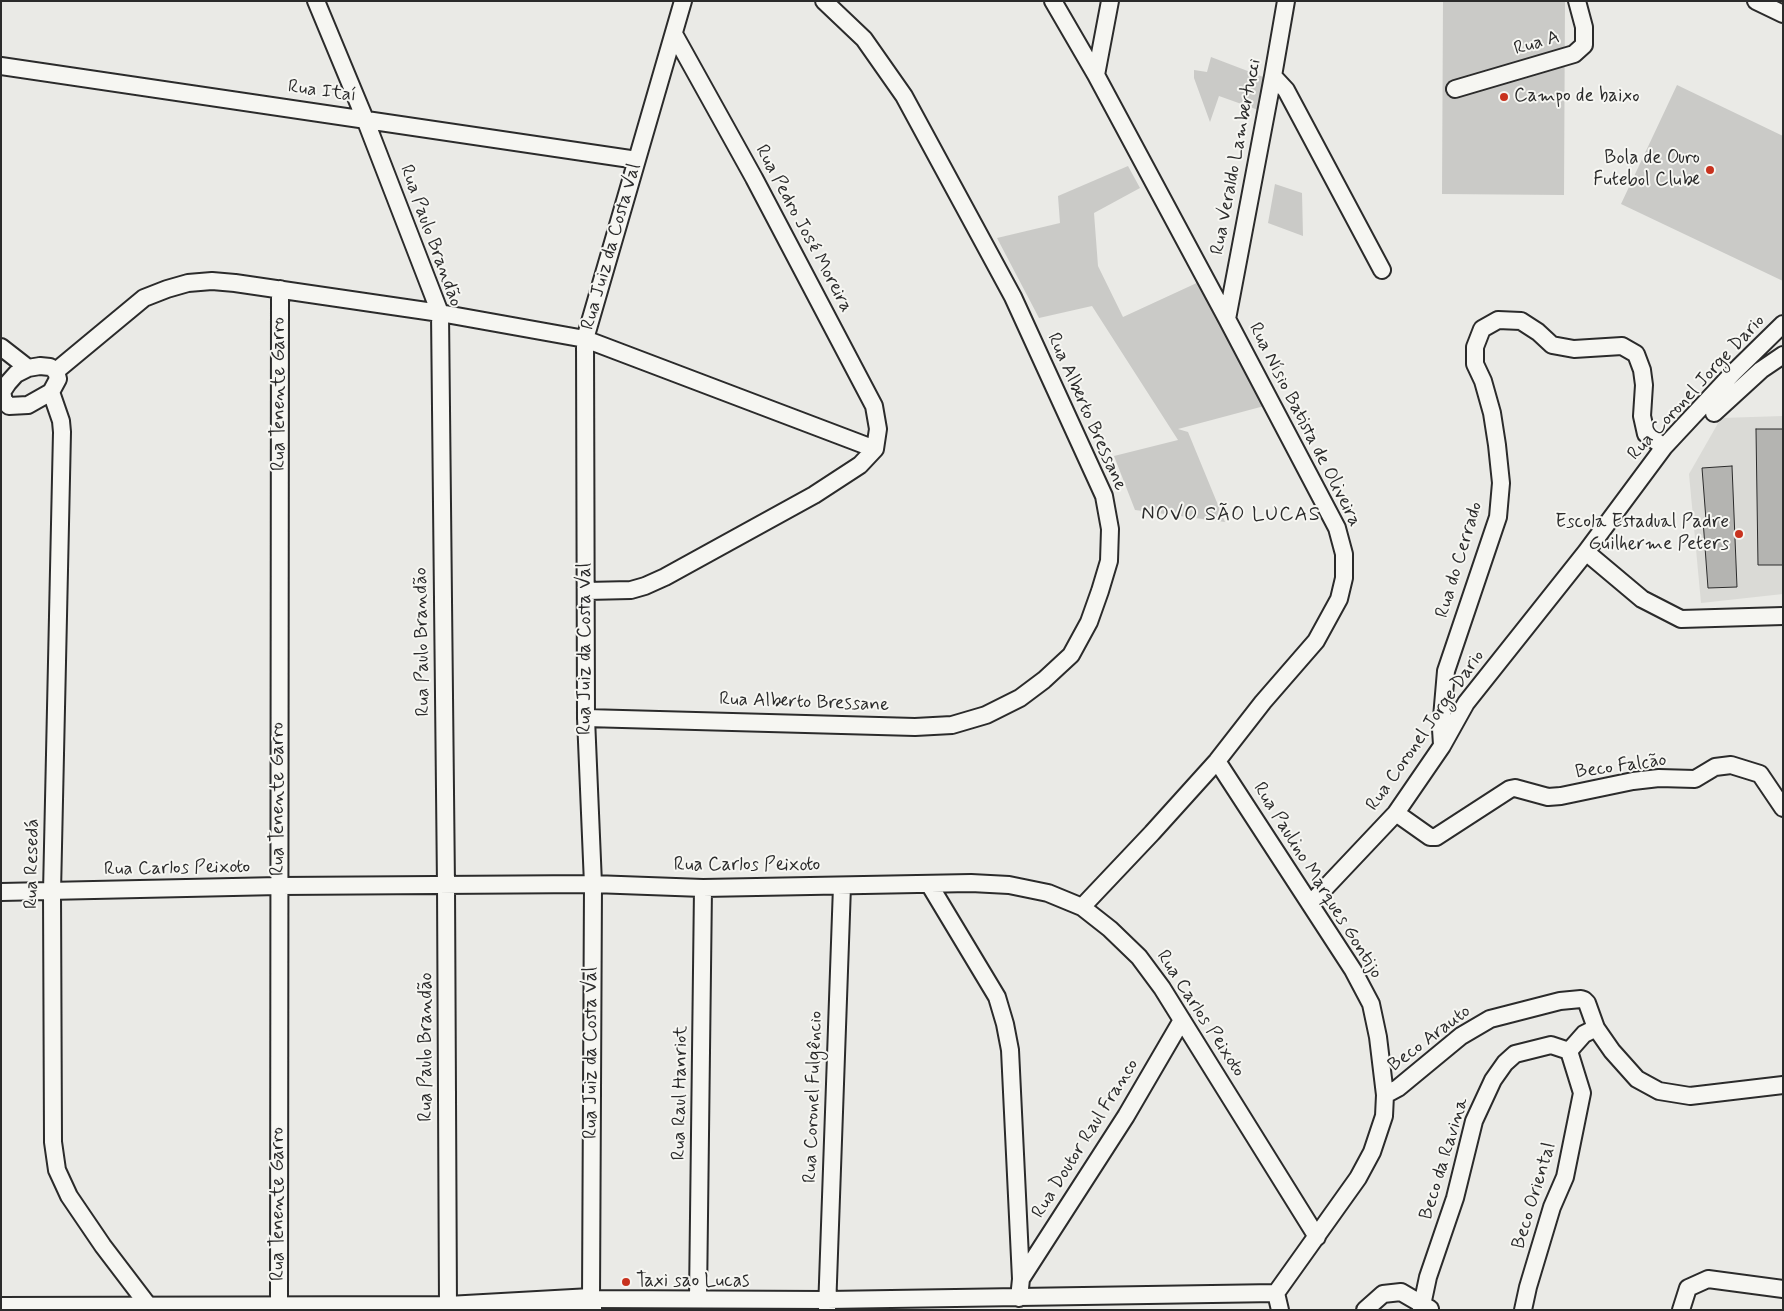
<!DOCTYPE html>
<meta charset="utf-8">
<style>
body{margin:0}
#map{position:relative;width:1784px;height:1311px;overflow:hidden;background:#eaeae6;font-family:Mynerve,sans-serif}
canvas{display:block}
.frame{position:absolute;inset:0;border:2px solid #2b2b2b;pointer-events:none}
</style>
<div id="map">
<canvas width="1784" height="1311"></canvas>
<div class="frame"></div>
</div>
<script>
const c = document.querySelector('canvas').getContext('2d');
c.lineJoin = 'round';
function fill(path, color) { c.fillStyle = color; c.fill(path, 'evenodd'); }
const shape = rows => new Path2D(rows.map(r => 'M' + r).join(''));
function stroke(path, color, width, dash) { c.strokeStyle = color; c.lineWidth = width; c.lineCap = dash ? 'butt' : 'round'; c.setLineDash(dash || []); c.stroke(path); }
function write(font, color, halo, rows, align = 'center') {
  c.font = font + ' Mynerve,sans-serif'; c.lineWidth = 4; c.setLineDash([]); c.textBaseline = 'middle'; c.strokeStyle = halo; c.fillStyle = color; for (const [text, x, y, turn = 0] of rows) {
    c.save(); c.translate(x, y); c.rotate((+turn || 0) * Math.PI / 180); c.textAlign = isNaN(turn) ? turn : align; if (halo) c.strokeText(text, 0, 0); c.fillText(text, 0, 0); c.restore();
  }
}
const built = shape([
 [1783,416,1783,594,1701,603,1689,474,1721,418]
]);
const green = shape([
 [1443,1,1565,1,1564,195,1442,194],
 [1211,57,1266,78,1261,111,1219,96,1210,122,1194,78,1194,70,1207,72],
 [1677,85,1783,136,1783,281,1621,204],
 [1128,166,1140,188,1094,213,1098,266,1123,317,1201,281,1268,405,1178,429,1188,432,1225,522,1135,510,1114,456,1178,440,1092,306,1039,318,997,238,1060,223,1058,196],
 [1275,184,1302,193,1303,236,1268,223]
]);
const building = shape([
 [1756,429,1783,429,1783,565,1758,565,1756,429],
 [1732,466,1737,587,1708,588,1703,520,1706,520,1702,468,1732,466]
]);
const minor = shape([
 [316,1,365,119,440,313,446,885,448,1307],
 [683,1,585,339,586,718,593,884,591,1299,827,1300,1276,1293],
 [1053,1,1096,75,1227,319,1337,528,1344,554,1344,578,1339,599,1316,641,1263,702,1217,761,1152,833,1082,907],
 [1756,1,1783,14],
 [674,34,754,178,874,406,878,429,875,449],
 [1,66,637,160],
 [1096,75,1110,1],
 [1273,76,1286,90,1382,270],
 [1455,89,1574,54,1584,45,1584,27,1577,1],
 [1227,319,1273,76,1286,1],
 [1,347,28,368],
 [40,366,50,367,56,371,58,379,51,392,28,405,9,406,4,401,2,392,8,383,16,374,28,368,40,366],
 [56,371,144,298,167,289,188,283,212,281,235,283,440,313,585,339,875,449],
 [51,392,61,421,62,432,52,892,53,1142,57,1170,69,1196,103,1246,151,1309],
 [1714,413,1761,370,1783,355],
 [1586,552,1642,599,1681,619,1783,616],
 [586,591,631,590,645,586,665,577,814,495,860,465,875,449],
 [586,718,915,727,952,725,986,715,1020,698,1044,680,1071,655,1089,622,1100,591,1109,561,1110,529,1104,496,1013,297,904,96,864,39,824,1],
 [1442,745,1441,729,1446,671,1498,517,1501,483,1497,445,1492,413,1483,381,1475,364,1475,347,1482,329,1498,320,1521,321,1538,332,1552,345,1574,349,1622,346,1636,354,1642,370,1644,385,1642,416,1646,434,1664,447],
 [1217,761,1353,970,1371,1004,1378,1037,1385,1095,1384,1116,1372,1152,1358,1178,1276,1293],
 [1396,813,1430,837,1436,837,1510,789,1515,788,1548,797,1561,796,1633,781,1659,778,1695,779,1715,767,1731,765,1760,774,1783,808],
 [929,884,997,997,1005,1024,1010,1050,1021,1279,1019,1298],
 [1,892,279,886,593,884,703,888,971,883,1009,885,1048,893,1082,907,1110,929,1139,957,1162,988,1317,1237],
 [1310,904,1396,813,1442,746,1466,703,1586,552,1664,447,1733,373,1783,324],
 [1569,1051,1584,1034,1596,1028],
 [1385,1095,1398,1088,1461,1036,1490,1019,1560,1001,1581,999,1584,1000,1587,1003,1596,1028,1612,1051,1637,1079,1659,1091,1690,1096,1783,1085],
 [1021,1279,1126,1116,1182,1020],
 [1276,1293,1280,1310],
 [698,1299,703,888],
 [279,1308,280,289],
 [827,1310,842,886],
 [1365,1310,1383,1294,1401,1292,1430,1309],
 [1421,1310,1428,1277,1455,1198,1474,1121,1493,1080,1505,1063,1515,1054,1551,1045,1569,1051],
 [1523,1310,1528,1287,1552,1207,1565,1177,1582,1093,1569,1051],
 [1681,1310,1688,1288,1708,1279,1783,1289]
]);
const tertiary = shape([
 [1,1308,448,1307,591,1299,591,1310]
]);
const markers = [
 [1504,97,5,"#c8321e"],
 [1710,170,5,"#c8321e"],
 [1739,534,5,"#c8321e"],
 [626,1282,5,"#c8321e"]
];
const streetNames = [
 ["Rua A",1537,44,-16],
 ["Rua Itaí",322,92,8],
 ["Rua Veraldo Lambertucci",1237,157,-79],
 ["Rua Pedro José Moreira",803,229,62],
 ["Rua Paulo Brandão",430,236,70],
 ["Rua Juiz da Costa Val",612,247,-74],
 ["Rua Coronel Jorge Dario",1697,388,-47],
 ["Rua Tenente Garro",280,394,-90],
 ["Rua Alberto Bressane",1086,412,66],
 ["Rua Nísio Batista de Oliveira",1304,425,63],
 ["Rua do Cerrado",1460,560,-73],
 ["Rua Paulo Brandão",423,642,-91],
 ["Rua Juiz da Costa Val",586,649,-90],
 ["Rua Alberto Bressane",804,703,2],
 ["Rua Coronel Jorge Dario",1426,731,-55],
 ["Beco Falcão",1621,767,-8],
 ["Rua Tenente Garro",279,799,-90],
 ["Rua Resedá",33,864,-89],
 ["Rua Carlos Peixoto",747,866],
 ["Rua Carlos Peixoto",177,869,-1],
 ["Rua Paulino Marques Gontijo",1317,881,58],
 ["Rua Carlos Peixoto",1200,1014,57],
 ["Beco Arauto",1430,1039,-37],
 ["Rua Paulo Brandão",427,1047,-90],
 ["Rua Juiz da Costa Val",592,1053,-90],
 ["Rua Raul Hanriot",681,1093,-89],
 ["Rua Coronel Fulgêncio",814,1097,-88],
 ["Rua Doutor Raul Franco",1086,1139,-58],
 ["Beco da Ravina",1445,1159,-73],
 ["Beco Oriental",1535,1196,-73],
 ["Rua Tenente Garro",279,1204,-90]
];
const poiNames = [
 ["Campo de baixo",1514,97],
 ["Bola de Ouro",1700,159,"right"],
 ["Futebol Clube",1700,181,"right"],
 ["Escola Estadual Padre",1729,523,"right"],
 ["Guilherme Peters",1729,545,"right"],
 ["Taxi sao Lucas",636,1282]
];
const neighbourhoodNames = [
 ["NOVO SÃO LUCAS",1231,516]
];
fill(built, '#dadad6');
fill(green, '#cacac7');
fill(building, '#b4b4b1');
stroke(building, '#2b2b2b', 1);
stroke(minor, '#2b2b2b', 20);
stroke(tertiary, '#2b2b2b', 24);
stroke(minor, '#f6f6f2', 16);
stroke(tertiary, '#f6f6f2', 20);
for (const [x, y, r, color] of markers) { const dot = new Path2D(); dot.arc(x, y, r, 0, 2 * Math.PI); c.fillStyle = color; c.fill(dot); stroke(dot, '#f6f6f2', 2); }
write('19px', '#2b2b2b', '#f6f6f2', streetNames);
write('19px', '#2b2b2b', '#f6f6f2', poiNames, 'left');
c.letterSpacing = '1px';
write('20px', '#2b2b2b', '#f6f6f2', neighbourhoodNames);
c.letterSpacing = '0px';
</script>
